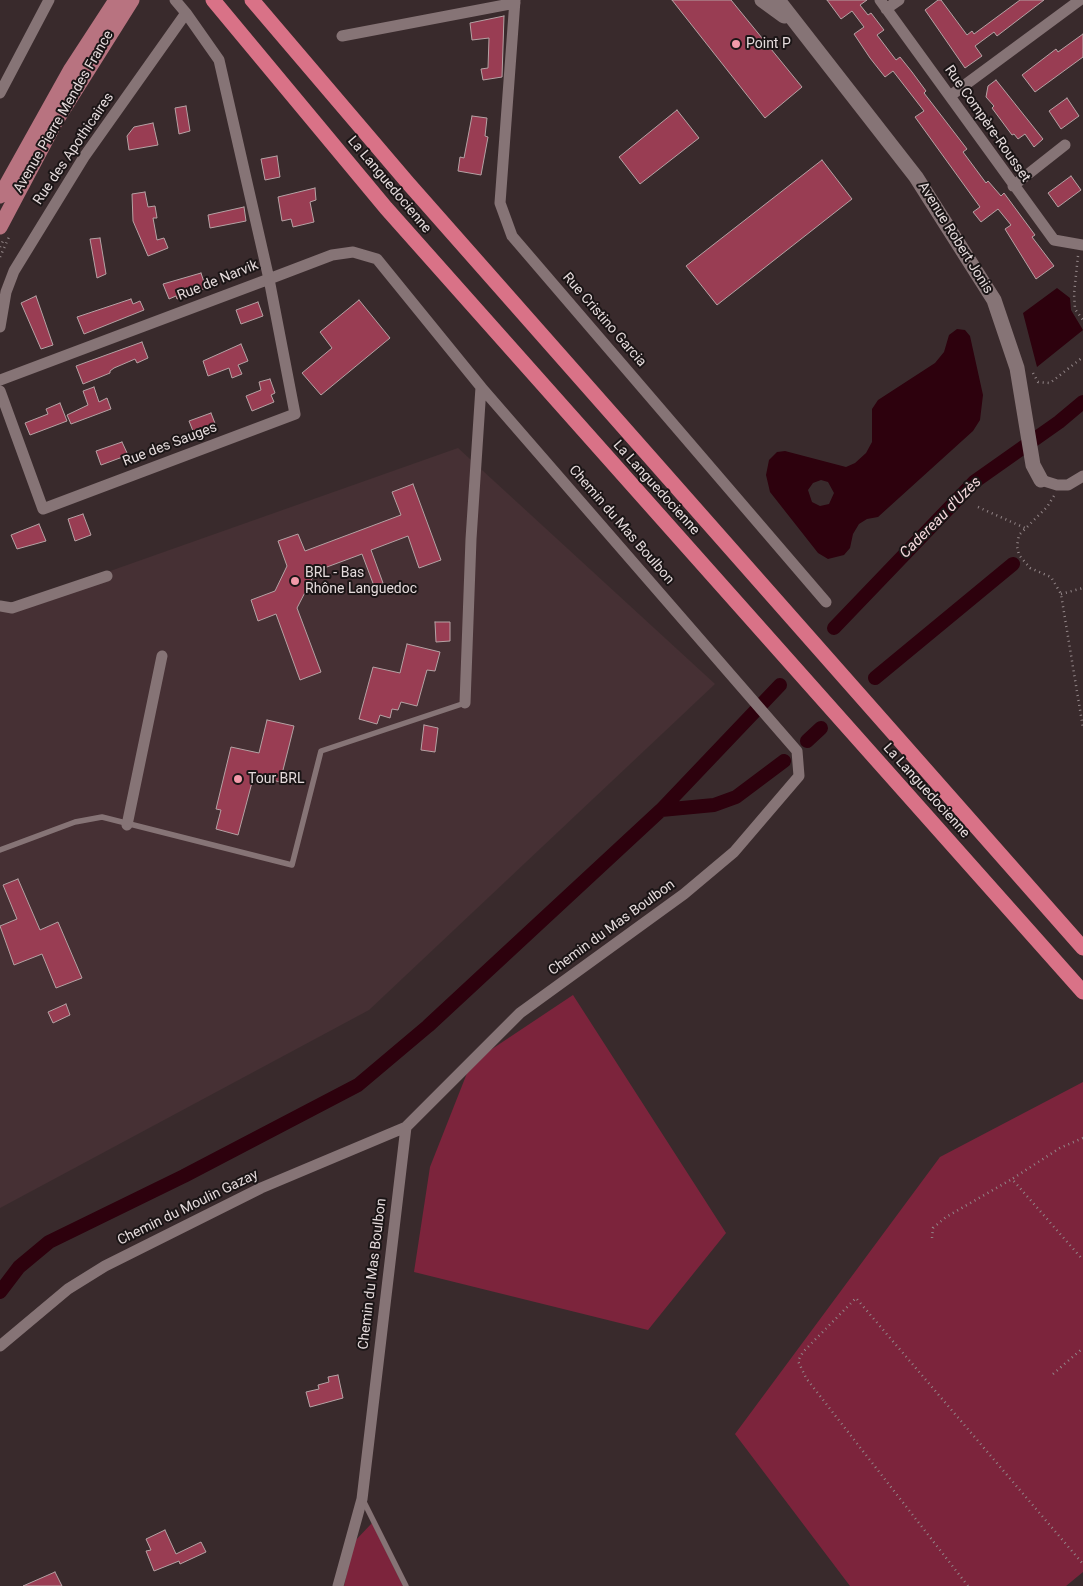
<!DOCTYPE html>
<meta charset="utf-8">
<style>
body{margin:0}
canvas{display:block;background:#392a2c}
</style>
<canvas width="1083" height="1586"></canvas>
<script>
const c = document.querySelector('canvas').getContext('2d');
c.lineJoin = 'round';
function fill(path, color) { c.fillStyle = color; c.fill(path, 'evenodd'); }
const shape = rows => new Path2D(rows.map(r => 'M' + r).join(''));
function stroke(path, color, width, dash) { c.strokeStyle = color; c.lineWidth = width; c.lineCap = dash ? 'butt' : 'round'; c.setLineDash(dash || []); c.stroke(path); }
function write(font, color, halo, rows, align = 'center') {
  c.font = font + ' Roboto,sans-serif'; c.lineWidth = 4; c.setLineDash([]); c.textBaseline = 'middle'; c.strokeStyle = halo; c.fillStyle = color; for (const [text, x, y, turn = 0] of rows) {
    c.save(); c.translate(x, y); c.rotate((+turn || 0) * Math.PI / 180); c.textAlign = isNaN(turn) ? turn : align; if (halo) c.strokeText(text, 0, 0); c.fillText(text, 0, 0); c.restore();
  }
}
const built = shape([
 [458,448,715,684,369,1010,0,1208,0,610]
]);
const green = shape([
 [573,995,726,1233,648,1330,414,1272,430,1167,471,1063],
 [1083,1082,1083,1572,1066,1586,850,1586,735,1434,940,1157],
 [372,1523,403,1586,344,1586,354,1542]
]);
const water = shape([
 [1057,288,1070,298,1071,310,1083,330,1037,367,1023,313],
 [957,329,965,330,970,336,983,395,980,420,973,431,878,517,867,519,859,524,853,534,850,548,844,555,828,559,818,553,770,492,766,475,769,460,777,452,785,451,846,467,855,463,866,453,872,442,872,409,878,400,935,363,944,352,949,335],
 [821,480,828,482,834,493,829,504,820,506,812,502,808,490,813,483]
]);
const canal = shape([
 [834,628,974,482,1059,422,1083,402],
 [875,678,1013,564],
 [807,741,821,728],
 [661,810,714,805,736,797,784,761],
 [0,1292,19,1267,49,1242,184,1176,358,1085,428,1026,661,810,780,685]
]);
const building = shape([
 [672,0,731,0,802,87,765,118,672,0],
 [827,0,867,0,860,5,868,15,871,13,884,30,877,35,896,60,900,57,912,72,926,91,924,93,967,149,963,152,986,183,988,181,1001,196,1004,193,1035,235,1032,237,1054,266,1036,279,1005,229,1011,225,998,209,981,222,973,212,980,207,915,117,924,111,893,71,885,77,870,58,854,34,864,27,852,11,841,19,827,0],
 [938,0,941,0,967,35,972,31,974,34,1020,0,1044,0,997,36,994,32,975,46,982,56,965,68,925,10,938,0],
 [504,16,502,77,483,80,481,69,488,68,489,38,472,40,470,23,504,16],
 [1083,34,1083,57,1035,92,1022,75,1056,49,1058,52,1083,34],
 [996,80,1043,139,1034,147,1025,134,1018,139,1014,134,1012,135,992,108,994,106,986,97,988,86,996,80],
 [1067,98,1079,116,1061,129,1049,111,1067,98],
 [186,106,190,131,179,134,175,108,186,106],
 [677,110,699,138,640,184,619,157,677,110],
 [472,116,487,118,485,136,488,137,481,175,458,171,460,157,464,158,472,116],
 [153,123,158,145,129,150,127,136,134,127,153,123],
 [277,156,280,177,265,180,261,159,277,156],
 [822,160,852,199,717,305,686,266,822,160],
 [1071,176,1081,190,1058,207,1048,193,1071,176],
 [315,188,316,200,310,202,314,222,293,227,291,219,282,221,278,197,315,188],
 [145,192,148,207,155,206,157,218,153,218,157,240,164,238,168,248,148,256,133,221,132,194,145,192],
 [244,207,246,221,210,228,208,215,244,207],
 [100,238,106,274,97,278,90,239,100,238],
 [201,273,206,288,177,299,176,296,169,299,163,284,201,273],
 [36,296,53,345,41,349,21,303,36,296],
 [131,299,133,304,140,301,144,310,84,334,77,317,131,299],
 [359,300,390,338,321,395,302,373,332,348,320,332,359,300],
 [258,302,263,316,241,324,236,310,258,302],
 [142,342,148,358,137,363,135,359,114,368,110,371,110,373,83,384,76,366,142,342],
 [241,344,248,361,238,365,242,374,232,378,229,368,208,376,203,361,241,344],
 [270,379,275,393,271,395,274,402,252,411,246,396,261,390,259,382,270,379],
 [94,387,99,402,107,398,111,409,71,424,67,415,88,405,83,391,94,387],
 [60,403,67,421,30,435,25,423,48,414,46,409,60,403],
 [211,413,216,426,195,436,189,421,211,413],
 [122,442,128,455,101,465,96,451,122,442],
 [413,484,441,560,419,568,408,536,371,550,383,583,374,586,362,554,316,571,297,608,321,672,300,680,276,614,258,621,251,600,275,591,287,566,278,541,298,534,305,551,401,515,392,492,413,484],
 [83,514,91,535,75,541,68,519,83,514],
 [39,524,46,541,17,549,11,535,39,524],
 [435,622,450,622,450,641,436,642,435,622],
 [407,644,440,652,435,671,427,670,417,706,401,702,398,710,392,709,390,718,380,715,377,724,359,719,373,667,400,673,407,644],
 [267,720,294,726,280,782,254,775,238,835,216,829,221,810,216,809,231,747,259,753,267,720],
 [424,725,438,728,435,752,421,750,424,725],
 [18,879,40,930,58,922,82,978,56,988,42,954,14,965,0,926,17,919,3,885,18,879],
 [66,1004,70,1015,53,1023,48,1012,66,1004],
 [338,1375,343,1398,310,1407,306,1392,319,1389,318,1385,329,1382,328,1377,338,1375],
 [165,1530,176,1554,201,1542,206,1552,180,1564,179,1561,154,1571,146,1551,151,1550,146,1539,165,1530],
 [55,1572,62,1586,23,1586,55,1572]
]);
const path = shape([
 [0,247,4,239],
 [1078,256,1074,294,1075,309,1083,320],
 [0,257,9,237],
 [1033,373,1038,382,1050,383,1083,357],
 [1054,496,1047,507,1019,535,1017,546,1019,555,1030,568,1051,577,1061,594,1083,728],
 [978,507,1025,528],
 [1061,594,1083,588],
 [1083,1138,1060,1148,1012,1179,1083,1260],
 [932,1238,933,1228,946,1217,1012,1179],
 [1053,1374,1083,1348],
 [968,1586,806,1378,798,1361,803,1352,856,1298,1083,1564]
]);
const lane = shape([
 [0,850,75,822,102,817,292,865,321,751,465,703],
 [363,1500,406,1586]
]);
const street = shape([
 [515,0,500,203,512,236,826,602],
 [880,0,1054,240,1083,245],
 [886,9,899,0],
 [342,36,515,3],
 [0,93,49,0],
 [950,96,1080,0],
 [1013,186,1065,145],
 [0,327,6,292,14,271,84,157,186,13,175,0],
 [0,380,269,279,219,60,186,13],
 [0,391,43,509,295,414,269,279,332,255,353,252,377,259,481,387,797,751,799,776,734,852,684,894,520,1013,406,1127,362,1499,338,1586],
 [1041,480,1057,485,1068,485,1083,476],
 [0,606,12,608,107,576],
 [465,703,471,539,481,387],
 [127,825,162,656],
 [0,1346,68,1289,105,1266,261,1188,406,1127]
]);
const secondary = shape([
 [762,0,784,16],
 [778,0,916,177,994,300,1017,368,1033,465,1041,480]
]);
const primary = shape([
 [0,196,71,69,116,0],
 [0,227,56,121,132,0]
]);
const highway = shape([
 [213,0,386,208,1083,992],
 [252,0,408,183,1083,948]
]);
const markers = [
 [736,44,5,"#f39aaa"],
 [295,581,5,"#f39aaa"],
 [238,779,5,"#f39aaa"]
];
const poiNames = [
 ["Point P",746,44],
 ["BRL - Bas",305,573],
 ["Rhône Languedoc",305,589],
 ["Tour BRL",248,779]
];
const streetNames = [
 ["Avenue Pierre Mendes France",64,112,-60],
 ["Rue Compère-Rousset",987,124,55],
 ["Rue des Apothicaires",74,149,-56],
 ["La Languedocienne",389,185,50],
 ["Avenue Robert Jonis",955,238,58],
 ["Rue de Narvik",218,281,-22],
 ["Rue Cristino Garcia",604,320,49],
 ["Rue des Sauges",170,445,-21],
 ["La Languedocienne",656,488,48],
 ["Chemin du Mas Boulbon",621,525,49],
 ["La Languedocienne",926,791,48],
 ["Chemin du Mas Boulbon",612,928,-36],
 ["Chemin du Moulin Gazay",188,1208,-26],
 ["Chemin du Mas Boulbon",373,1274,-83]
];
const waterNames = [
 ["Cadereau d'Uzès",941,518,-45]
];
fill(built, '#463034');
fill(green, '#7c243c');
fill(water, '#2d010d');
stroke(canal, '#2d010d', 14);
fill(building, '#993d53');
stroke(building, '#b5a2a4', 1);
stroke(path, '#938688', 2.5, [1, 4]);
stroke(lane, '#867476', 5.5);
stroke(street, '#867476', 11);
stroke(secondary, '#867476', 15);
stroke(primary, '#b87380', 15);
stroke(highway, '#d97287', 15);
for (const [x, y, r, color] of markers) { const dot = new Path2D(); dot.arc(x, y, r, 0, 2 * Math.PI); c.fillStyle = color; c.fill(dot); stroke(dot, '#1b1516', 2); }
write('14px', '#e5dbdc', '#1b1516', poiNames, 'left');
write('14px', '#e5dbdc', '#1b1516', streetNames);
write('italic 15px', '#f4d8dc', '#1b1516', waterNames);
</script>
